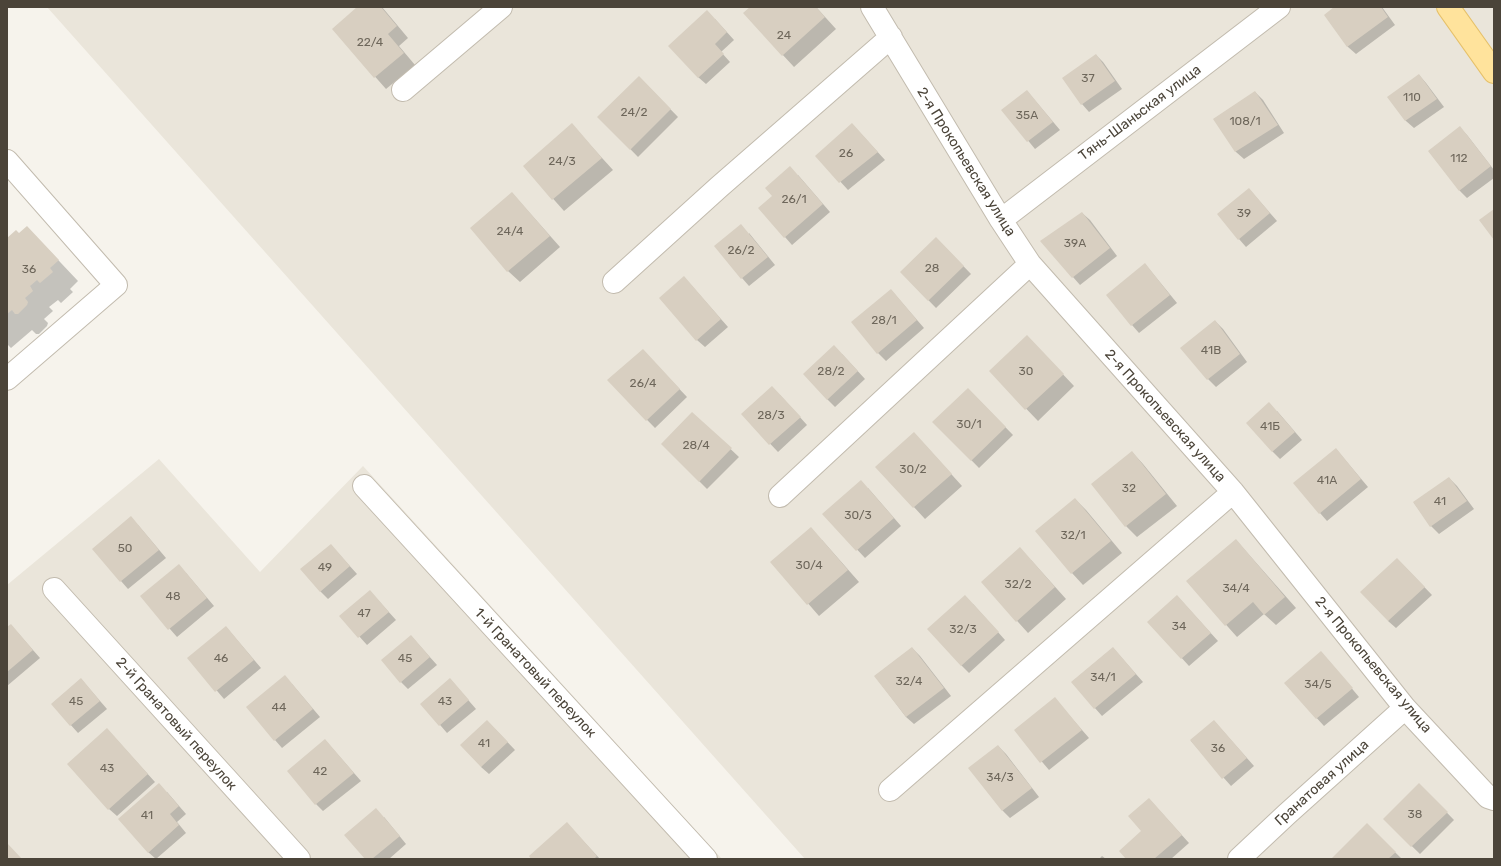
<!DOCTYPE html>
<meta charset="utf-8">
<style>
body{margin:0}
#map{position:relative;width:1501px;height:866px;overflow:hidden;background:#f6f3ec;font-family:Rubik,sans-serif}
canvas{display:block}
.frame{position:absolute;inset:0;border:8px solid #4b4439;pointer-events:none}
</style>
<div id="map">
<canvas width="1501" height="866"></canvas>
<div class="frame"></div>
</div>
<script>
const c = document.querySelector('canvas').getContext('2d');
c.lineJoin = 'round';
function fill(path, color) { c.fillStyle = color; c.fill(path, 'evenodd'); }
const shape = rows => new Path2D(rows.map(r => 'M' + r).join(''));
function stroke(path, color, width, dash) { c.strokeStyle = color; c.lineWidth = width; c.lineCap = dash ? 'butt' : 'round'; c.setLineDash(dash || []); c.stroke(path); }
function write(font, color, halo, rows, align = 'center') {
  c.font = font + ' Rubik,sans-serif'; c.lineWidth = 4; c.setLineDash([]); c.textBaseline = 'middle'; c.strokeStyle = halo; c.fillStyle = color; for (const [text, x, y, turn = 0] of rows) {
    c.save(); c.translate(x, y); c.rotate((+turn || 0) * Math.PI / 180); c.textAlign = isNaN(turn) ? turn : align; if (halo) c.strokeText(text, 0, 0); c.fillText(text, 0, 0); c.restore();
  }
}
const residential = shape([
 [47,7,1494,7,1494,859,805,859],
 [159,459,260,572,363,466,722,859,7,859,7,585]
]);
const shadow = shape([
 [359,7,382,7,408,38,399,46,415,65,386,89,333,29],
 [751,7,816,7,836,29,794,67,744,13],
 [1336,7,1382,7,1395,25,1356,54,1348,47,1325,15],
 [715,19,734,40,721,52,730,62,706,84,698,77],
 [1096,55,1103,62,1122,89,1089,112,1082,104],
 [1419,75,1426,83,1444,107,1414,128,1406,121,1389,97],
 [639,77,678,117,638,157,599,117],
 [1027,91,1060,130,1035,149,1003,110],
 [1255,92,1263,100,1284,133,1244,159,1236,152,1214,119],
 [852,124,885,160,848,190,817,156],
 [572,125,613,170,564,211,524,166],
 [1460,128,1467,135,1494,170,1494,178,1467,198,1460,191,1429,151],
 [798,175,830,212,792,245,785,237],
 [1249,189,1277,221,1246,247,1239,239],
 [512,193,560,247,520,282,508,271],
 [1082,213,1090,220,1117,256,1080,285,1073,277],
 [27,227,78,281,70,289,73,292,61,303,58,300,49,307,53,311,44,319,48,323,47,326,39,334,36,334,32,330,11,348,8,345,7,346,7,239,19,235],
 [749,233,775,265,749,286,742,278],
 [936,238,971,274,936,308,901,272],
 [1145,264,1177,303,1139,333,1132,325],
 [691,285,728,327,705,347,697,340],
 [891,290,924,328,886,361,878,353],
 [1215,321,1223,329,1247,362,1216,387,1208,379],
 [1038,348,1074,386,1038,421,990,371],
 [842,354,865,379,835,407,827,399],
 [650,358,687,397,655,428,608,380],
 [968,389,1013,435,979,468,934,422],
 [780,395,807,425,778,452,742,414],
 [1277,411,1302,440,1280,459,1272,451],
 [692,413,739,457,707,489,662,444],
 [925,445,962,486,925,519,877,467],
 [1336,449,1368,487,1327,521,1320,513],
 [1132,452,1143,464,1177,506,1137,537,1126,526],
 [1449,478,1457,486,1474,509,1439,534,1431,526,1414,503],
 [868,488,901,526,865,558,824,514],
 [1075,499,1086,510,1122,553,1083,585,1072,573],
 [138,525,166,558,128,589,93,549],
 [822,540,859,582,819,616,772,562],
 [1236,540,1296,608,1276,625,1264,614,1237,637,1187,581],
 [338,553,357,574,328,599,320,591],
 [1031,560,1066,599,1028,633,982,582],
 [1405,567,1432,595,1396,628,1388,621],
 [186,573,214,606,177,637,141,596],
 [1177,596,1218,641,1189,666,1149,622],
 [377,599,396,620,367,645,341,616],
 [973,604,1005,640,969,673,961,665],
 [226,627,261,668,224,699,189,658],
 [7,628,18,633,40,658,7,686],
 [411,636,437,665,408,689,401,682],
 [912,648,920,656,951,696,914,724,906,717,875,676],
 [1113,648,1143,682,1102,716,1072,682],
 [1328,660,1359,697,1324,726,1285,683],
 [81,679,107,709,78,733,52,704],
 [450,679,476,709,447,733,422,704],
 [292,684,320,717,282,748,275,740],
 [1055,699,1089,738,1049,770,1015,730],
 [1214,721,1254,766,1231,786,1191,741],
 [495,729,515,750,489,774,481,767],
 [114,737,155,782,117,816,109,809],
 [325,740,361,781,323,811,316,804],
 [998,746,1006,754,1039,797,1010,818,1003,811,970,768],
 [1419,784,1454,820,1420,854,1384,819],
 [167,792,186,814,177,822,186,833,156,859,148,852],
 [1149,799,1189,843,1171,859,1127,859,1143,831],
 [384,817,406,844,389,859,366,859],
 [1367,825,1402,859,1333,859],
 [574,831,600,859,533,859],
 [1102,856,1106,859,1099,859]
]);
const building = shape([
 [357,7,381,7,397,26,388,34,404,53,374,78,332,29],
 [750,7,816,7,825,17,782,56,743,13],
 [1334,7,1381,7,1388,17,1347,47,1324,15],
 [707,10,727,32,715,44,724,54,698,78,668,46],
 [1096,54,1115,81,1081,105,1062,78],
 [1419,74,1437,99,1405,121,1387,97],
 [639,76,671,109,630,150,597,117],
 [1027,90,1053,122,1027,142,1001,110],
 [1255,91,1278,125,1235,152,1213,119],
 [572,123,602,158,552,200,523,166],
 [852,123,878,152,839,183,815,156],
 [1460,126,1491,166,1459,191,1428,151],
 [790,166,823,204,784,238,758,208,772,196,765,188],
 [1249,188,1270,213,1238,240,1217,214],
 [512,192,550,236,507,272,470,228],
 [1494,209,1494,240,1479,220],
 [1082,212,1110,248,1072,278,1040,241],
 [741,224,768,257,741,279,714,246],
 [27,226,59,260,50,268,53,272,40,283,37,280,30,286,33,291,25,298,28,302,27,305,18,314,15,314,12,310,7,314,7,238,16,230,19,233],
 [936,237,964,266,928,301,900,272],
 [1145,263,1170,295,1131,326,1106,295],
 [684,276,721,319,696,341,659,298],
 [891,289,917,320,877,354,851,322],
 [1215,320,1240,354,1207,380,1180,348],
 [1027,335,1064,374,1025,410,989,371],
 [834,345,858,371,827,400,803,374],
 [643,349,680,389,646,421,607,380],
 [772,386,801,417,769,445,741,414],
 [968,388,1006,427,971,461,932,422],
 [1269,402,1295,432,1272,452,1246,423],
 [692,412,732,448,699,482,661,444],
 [914,432,952,474,913,508,875,467],
 [1336,448,1361,479,1319,514,1293,483],
 [1132,451,1166,494,1125,527,1091,484],
 [1449,477,1467,501,1430,527,1413,502],
 [861,480,894,518,856,551,822,514],
 [1075,498,1111,541,1071,574,1035,531],
 [131,516,159,550,120,582,92,549],
 [811,527,848,570,807,605,770,562],
 [1236,539,1285,597,1264,615,1253,602,1225,626,1186,581],
 [331,544,350,566,320,592,300,569],
 [1020,547,1055,587,1016,622,981,582],
 [1397,558,1425,587,1388,621,1360,592],
 [179,564,207,598,168,630,140,596],
 [370,590,389,612,358,638,339,616],
 [965,595,999,632,961,666,927,629],
 [1177,595,1211,633,1181,659,1147,622],
 [11,624,33,650,7,672,7,627],
 [226,626,254,660,215,692,187,658],
 [411,635,430,657,400,683,381,660],
 [912,647,944,688,906,717,874,676],
 [1113,647,1136,674,1094,709,1071,682],
 [1321,651,1353,688,1316,719,1284,683],
 [285,675,313,709,274,741,246,707],
 [81,678,100,701,70,726,51,704],
 [450,678,469,700,439,726,420,704],
 [1055,697,1082,730,1040,763,1014,730],
 [487,720,508,742,481,767,460,745],
 [1214,720,1247,758,1222,779,1190,740],
 [107,728,148,774,108,810,67,764],
 [325,739,354,773,315,805,287,771],
 [998,745,1032,788,1002,811,968,768],
 [159,783,179,806,170,814,179,825,148,853,118,819],
 [1419,783,1448,812,1411,847,1383,819],
 [1149,798,1182,835,1154,859,1126,859,1119,851,1141,831,1128,816],
 [376,808,400,836,372,859,365,859,344,835],
 [567,822,597,856,594,859,531,859,529,856],
 [1367,823,1396,852,1388,859,1331,859],
 [7,843,22,859,7,859]
]);
const minor = shape([
 [872,7,1001,220,1030,264,1233,492,1405,708,1488,797,1494,799],
 [403,90,501,7],
 [7,161,116,285,7,379],
 [1001,220,1279,7],
 [614,282,719,187,891,37],
 [364,486,706,859],
 [780,496,1030,264],
 [54,589,299,859],
 [890,790,1233,492],
 [1239,859,1287,814,1405,708]
]);
const major = shape([
 [1448,7,1494,72]
]);
const numberNames = [
 ["24",784,36],
 ["22/4",370,43],
 ["37",1088,79],
 ["110",1412,98],
 ["24/2",634,113],
 ["35А",1027,116],
 ["108/1",1245,122],
 ["26",846,154],
 ["112",1459,159],
 ["24/3",562,162],
 ["26/1",794,200],
 ["39",1244,214],
 ["24/4",510,232],
 ["39А",1075,244],
 ["26/2",741,251],
 ["28",932,269],
 ["36",29,270],
 ["28/1",884,321],
 ["41В",1211,351],
 ["28/2",831,372],
 ["30",1026,372],
 ["26/4",643,384],
 ["28/3",771,416],
 ["30/1",969,425],
 ["41Б",1270,427],
 ["28/4",696,446],
 ["30/2",913,470],
 ["41А",1327,481],
 ["32",1129,489],
 ["41",1440,502],
 ["30/3",858,516],
 ["32/1",1073,536],
 ["50",125,549],
 ["30/4",809,566],
 ["49",325,568],
 ["32/2",1018,585],
 ["34/4",1236,589],
 ["48",173,597],
 ["47",364,614],
 ["34",1179,627],
 ["32/3",963,630],
 ["46",221,659],
 ["45",405,659],
 ["34/1",1103,678],
 ["32/4",909,682],
 ["34/5",1318,685],
 ["45",76,702],
 ["43",445,702],
 ["44",279,708],
 ["41",484,744],
 ["36",1218,749],
 ["43",107,769],
 ["42",320,772],
 ["34/3",1000,778],
 ["38",1415,815],
 ["41",147,816]
];
const streetNames = [
 ["Тянь-Шаньская улица",1140,113,-37],
 ["2-я Прокопьевская улица",966,162,58],
 ["2-я Прокопьевская улица",1165,416,48],
 ["2-я Прокопьевская улица",1373,665,50],
 ["1-й Гранатовый переулок",535,673,47],
 ["2-й Гранатовый переулок",176,724,48],
 ["Гранатовая улица",1322,783,-42]
];
fill(residential, '#eae5da');
fill(shadow, '#0003');
fill(building, '#d8cfc1');
stroke(minor, '#c2bbae', 24);
stroke(major, '#e6c16a', 24);
stroke(minor, '#fff', 22);
stroke(major, '#ffe39c', 22);
write('12px', '#6e675b', null, numberNames);
write('14px', '#4b4439', '#fff', streetNames);
</script>
